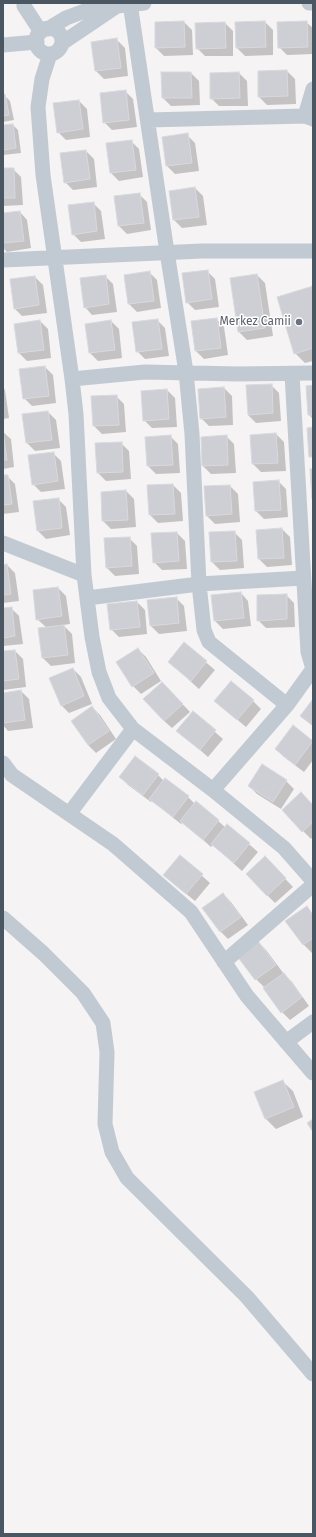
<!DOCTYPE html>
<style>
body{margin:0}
#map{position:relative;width:316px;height:1537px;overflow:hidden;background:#f5f3f3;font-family:"Fira Sans",sans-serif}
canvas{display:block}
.frame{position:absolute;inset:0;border:4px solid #4a5661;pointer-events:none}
</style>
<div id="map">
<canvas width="316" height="1537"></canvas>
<div class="frame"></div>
</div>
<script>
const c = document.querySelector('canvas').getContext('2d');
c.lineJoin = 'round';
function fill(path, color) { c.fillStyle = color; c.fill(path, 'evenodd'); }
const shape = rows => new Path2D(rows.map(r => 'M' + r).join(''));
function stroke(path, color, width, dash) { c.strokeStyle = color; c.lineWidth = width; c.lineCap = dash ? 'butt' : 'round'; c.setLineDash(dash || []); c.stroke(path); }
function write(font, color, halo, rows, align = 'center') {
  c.font = font + ' "Fira Sans",sans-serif'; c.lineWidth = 3; c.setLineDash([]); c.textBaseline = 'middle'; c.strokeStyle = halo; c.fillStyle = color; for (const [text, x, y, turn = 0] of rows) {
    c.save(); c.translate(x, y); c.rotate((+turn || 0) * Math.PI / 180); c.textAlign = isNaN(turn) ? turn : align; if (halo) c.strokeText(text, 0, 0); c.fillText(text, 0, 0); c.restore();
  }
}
const shadow = shape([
 [184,22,192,30,193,55,164,56,156,48],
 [265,22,273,30,273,55,245,56,237,48],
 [306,22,313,28,313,54,287,55,279,47],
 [225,23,233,31,233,56,205,56,197,48],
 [117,40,125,48,128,76,104,79,96,71],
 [287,71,295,79,296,104,267,105,259,97,259,72],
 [191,73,199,81,200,105,171,106,163,98],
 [239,73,247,81,248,106,219,106,211,98,211,74],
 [125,91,133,99,137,127,112,130,104,122],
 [3,95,4,95,10,101,14,120,3,122],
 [79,101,87,109,90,137,66,140,58,132],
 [13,125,18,130,21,153,3,155,3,126],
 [187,135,195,143,199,171,175,174,167,166],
 [131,141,139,149,143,177,119,181,111,173],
 [86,151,94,159,97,187,73,190,65,182],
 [3,169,13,169,21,177,23,205,3,206],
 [195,188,203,196,207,225,182,228,174,220],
 [139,194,147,202,151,230,127,234,119,226],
 [93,203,101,211,105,239,81,242,73,234],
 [20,212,27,220,31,248,7,252,3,248,3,214],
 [207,271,215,279,219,307,195,310,187,302],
 [149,272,157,280,161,308,137,312,129,304],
 [257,275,265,283,273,336,247,340,239,332],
 [105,276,113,284,117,312,92,315,85,307],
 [35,277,43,285,47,313,22,316,14,308],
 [313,287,313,361,305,363,295,353],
 [216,319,224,327,228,355,204,359,196,351],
 [157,320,165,328,169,356,145,359,137,351],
 [40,321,48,329,51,358,27,361,19,353],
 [111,321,119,329,122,358,98,361,90,353],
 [45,367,53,375,56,403,32,406,24,398],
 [271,385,279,393,281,421,256,423,248,415],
 [313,386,313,419,309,415],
 [3,387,5,390,9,418,3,419],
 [224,388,232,396,233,425,209,426,201,418],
 [167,390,175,398,177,427,152,428,144,420,142,392],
 [116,396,124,404,126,432,102,434,94,426],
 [48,412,56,420,60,448,35,451,27,443,24,415],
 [3,432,11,439,14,467,3,469],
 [276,434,284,442,286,471,261,472,253,464,251,436],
 [170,436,178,444,180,473,156,474,148,466,146,438],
 [226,436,234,444,236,473,211,474,203,466,202,438],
 [121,443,129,451,131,479,106,481,98,473],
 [53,453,61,461,65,489,41,492,33,484],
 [3,476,7,476,15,484,19,512,3,514],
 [278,481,286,489,288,517,264,519,256,511,254,483],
 [173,485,181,493,183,521,158,523,150,515],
 [230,486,238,494,240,522,215,524,207,516],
 [126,491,134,499,136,527,111,529,103,521,102,493],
 [58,499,66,507,70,535,46,539,38,531],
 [282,529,290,537,292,565,267,567,259,559],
 [234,532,242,540,244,568,220,570,212,562],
 [177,533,185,541,187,569,162,570,154,562],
 [129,538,137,546,139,574,115,576,107,568],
 [7,565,15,573,19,601,3,603,3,566],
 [58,588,66,596,70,624,63,625,72,634,75,663,51,666,43,658,47,628,37,619],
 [241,593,248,601,251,626,223,629,215,621],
 [286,595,294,603,295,627,266,628,258,620],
 [176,598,184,606,187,631,159,634,151,626],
 [137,602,145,610,147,634,119,637,111,629],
 [11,608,19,616,23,644,3,646,3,609],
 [184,644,215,670,199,689,169,662],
 [138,649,146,657,161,681,141,694,133,686],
 [15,651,23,659,26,687,3,690,3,652],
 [73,669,81,677,92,704,69,713,61,705],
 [21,691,29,699,33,728,8,731,3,725,3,694],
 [170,691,190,712,172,728,164,721],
 [215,701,253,701,261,709,246,727],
 [92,707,100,715,116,739,96,753,88,745],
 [193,713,223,739,208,757,178,731],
 [293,727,313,742,313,760,304,772,284,757,276,749],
 [158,775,164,781,188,797,195,804,197,802,226,828,228,826,258,852,242,871,213,845,211,847,183,822,181,824,152,801,151,802,128,785,120,777],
 [286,781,294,789,281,809,257,794,249,786],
 [313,806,313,837,311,839,303,831],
 [180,856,210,883,195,901,173,883],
 [273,866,293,887,275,903,267,895],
 [223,894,231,902,248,925,228,939,220,931],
 [306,907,313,914,313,952,312,953,304,945,287,921],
 [258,942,266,950,284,974,292,982,309,1006,290,1020,282,1012,265,988,256,979],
 [282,1081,293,1091,303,1117,276,1129,266,1119,255,1093]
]);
const building = shape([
 [184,21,185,47,155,48,155,22,184,21],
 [265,21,266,47,236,48,235,22,265,21],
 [307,21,308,47,278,48,277,22,307,21],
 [225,22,226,48,196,49,195,23,225,22],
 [117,38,121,68,95,71,91,42,117,38],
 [287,70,288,96,258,97,258,71,287,70],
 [161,72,191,72,192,98,162,98,161,72],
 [239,72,240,98,210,99,210,73,239,72],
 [126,90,129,120,103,123,100,93,126,90],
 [3,94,5,94,9,115,3,116,3,94],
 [79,100,83,129,57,133,53,103,79,100],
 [13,124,16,148,3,150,3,125,13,124],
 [188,133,192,163,166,166,162,137,188,133],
 [132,140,136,170,110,173,106,143,132,140],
 [86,150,90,179,64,183,60,153,86,150],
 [3,168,14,168,15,198,3,198,3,168],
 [195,187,199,217,173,220,169,191,195,187],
 [140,193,144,223,118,226,114,196,140,193],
 [94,202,97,231,72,235,68,205,94,202],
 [20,211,24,241,3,243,3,213,20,211],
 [208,270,212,299,186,303,182,273,208,270],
 [150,271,154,301,128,304,124,275,150,271],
 [257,274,265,328,238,332,230,278,257,274],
 [106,275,109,304,84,308,80,278,106,275],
 [35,276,39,305,14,309,10,279,35,276],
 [313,286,313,348,294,354,277,297,313,286],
 [217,318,221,348,195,351,191,321,217,318],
 [158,319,162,349,136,352,132,322,158,319],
 [40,320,44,350,18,353,14,324,40,320],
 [111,320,115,350,89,353,85,324,111,320],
 [45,366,49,396,23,399,19,369,45,366],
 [272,384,273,413,248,415,246,385,272,384],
 [313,385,313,415,308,415,306,386,313,385],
 [224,387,226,417,200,419,198,389,224,387],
 [167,389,169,419,143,421,141,391,167,389],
 [117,395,119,425,93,426,91,396,117,395],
 [48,411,52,440,26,443,22,414,48,411],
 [313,427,313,457,309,457,307,428,313,427],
 [3,431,7,460,3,460,3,431],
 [276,433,278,463,252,464,250,435,276,433],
 [171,435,173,465,147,466,145,437,171,435],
 [227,435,228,465,202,466,201,437,227,435],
 [122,442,123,472,97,473,95,443,122,442],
 [54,452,58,481,32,485,28,455,54,452],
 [310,469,313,469,313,499,312,499,310,469],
 [3,475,8,475,12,504,3,505,3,475],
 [279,480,281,510,255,511,253,482,279,480],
 [173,484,175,514,149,515,147,485,173,484],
 [230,485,232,514,206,516,204,486,230,485],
 [126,490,128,520,102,521,101,492,126,490],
 [59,498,62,528,37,531,33,501,59,498],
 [282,528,284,558,258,559,256,530,282,528],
 [235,531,237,561,211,562,209,532,235,531],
 [177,532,179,561,153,563,151,533,177,532],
 [130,537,132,566,106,568,104,538,130,537],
 [7,564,11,594,3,595,3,565,7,564],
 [58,587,62,616,36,620,33,590,58,587],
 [241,592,244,618,214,621,211,595,241,592],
 [287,594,287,619,257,621,257,595,287,594],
 [177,597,179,623,150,626,147,600,177,597],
 [137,601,140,627,110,630,107,604,137,601],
 [12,607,15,636,3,638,3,608,12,607],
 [64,625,68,655,42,658,38,628,64,625],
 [184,642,207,661,191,681,168,662,184,642],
 [138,648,154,673,132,687,116,662,138,648],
 [15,650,19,679,3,681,3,651,15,650],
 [73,668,84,696,61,706,49,678,73,668],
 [231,681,254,700,237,720,214,701,231,681],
 [162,682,183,704,164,721,143,699,162,682],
 [21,690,25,720,3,723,3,693,21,690],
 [313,699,313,726,300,716,313,699],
 [92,706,109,731,88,745,71,721,92,706],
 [193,711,216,730,200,750,176,731,193,711],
 [293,725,313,741,295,765,275,749,293,725],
 [135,756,159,774,143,795,119,777,135,756],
 [262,764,287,780,273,802,248,786,262,764],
 [165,778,189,796,173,817,149,799,165,778],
 [301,792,313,805,313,822,302,832,282,810,301,792],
 [196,801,219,820,203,840,180,821,196,801],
 [227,824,250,843,234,863,211,844,227,824],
 [180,855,203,874,186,894,163,875,180,855],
 [265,856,286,878,267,896,246,874,265,856],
 [223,893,241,917,220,932,202,908,223,893],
 [307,906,313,915,313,938,303,945,285,921,307,906],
 [258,941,276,965,255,980,237,956,258,941],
 [284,973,302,997,281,1013,263,988,284,973],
 [283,1080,294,1107,265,1119,254,1092,283,1080],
 [313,1119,313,1132,307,1123,313,1119]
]);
const minor = shape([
 [24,3,24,6,41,32],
 [130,3,167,252,186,372,192,434,199,584,204,630,209,642,287,705],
 [309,3,313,3],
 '36 41a13 13 0 1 1 26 0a13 13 0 1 1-26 0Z',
 [48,29,66,18,90,9,144,3],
 [62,43,117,6],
 [3,45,37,42],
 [50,54,42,79,38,107,43,175,72,379,76,414,84,575,92,637,99,672,109,698,133,729,213,790,284,848,313,881],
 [305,116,313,89],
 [148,120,305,116,313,119],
 [3,260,202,251,313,251],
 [292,374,308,652,313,669],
 [72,379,145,372,238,374,313,373],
 [3,543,84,575],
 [87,598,199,584,303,578],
 [3,763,12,775,113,844,191,912,247,996,313,1073],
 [213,790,287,705,313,669],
 [69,814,133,729],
 [3,918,44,954,83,993,103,1023,107,1052,105,1124,112,1152,127,1178,247,1297,313,1374],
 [224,962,313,885],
 [286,1042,313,1022]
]);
const markers = [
 [299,322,4,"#6b7280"]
];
const worshipNames = [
 ["Merkez Camii",291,322]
];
fill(shadow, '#0003');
fill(building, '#cdcfd5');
stroke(building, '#d7d9de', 1);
stroke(minor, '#c1cad2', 15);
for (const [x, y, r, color] of markers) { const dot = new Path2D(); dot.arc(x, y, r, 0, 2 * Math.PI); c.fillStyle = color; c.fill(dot); stroke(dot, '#fff', 1.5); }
write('12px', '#5b616d', '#fff', worshipNames, 'right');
</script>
